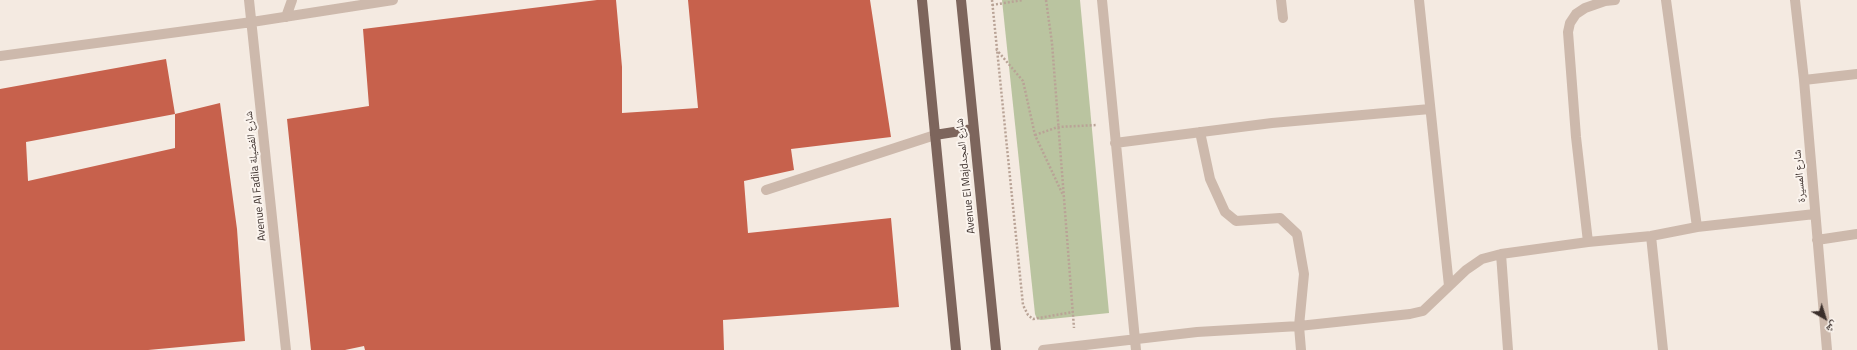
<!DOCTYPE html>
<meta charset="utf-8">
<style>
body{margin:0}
#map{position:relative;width:1857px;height:350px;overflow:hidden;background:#f4eae1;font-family:"Titillium Web","Noto Naskh Arabic",sans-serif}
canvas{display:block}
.north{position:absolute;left:1805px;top:298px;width:40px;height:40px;-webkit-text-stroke:3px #fbf4ee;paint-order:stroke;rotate:141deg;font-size:11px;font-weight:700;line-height:16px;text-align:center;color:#3b2f2b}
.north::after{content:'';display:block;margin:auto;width:14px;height:18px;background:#3b2f2b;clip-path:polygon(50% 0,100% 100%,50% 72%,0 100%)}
</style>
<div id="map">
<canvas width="1857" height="350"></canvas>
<div class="north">ش</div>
</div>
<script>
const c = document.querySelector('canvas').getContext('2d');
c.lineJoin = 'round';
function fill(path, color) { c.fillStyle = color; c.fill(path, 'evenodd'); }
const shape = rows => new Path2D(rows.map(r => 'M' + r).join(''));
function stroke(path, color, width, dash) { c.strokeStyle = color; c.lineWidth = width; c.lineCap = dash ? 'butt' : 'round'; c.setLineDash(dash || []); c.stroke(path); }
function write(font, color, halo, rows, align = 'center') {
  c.font = font + ' "Titillium Web","Noto Naskh Arabic",sans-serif'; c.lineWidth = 4; c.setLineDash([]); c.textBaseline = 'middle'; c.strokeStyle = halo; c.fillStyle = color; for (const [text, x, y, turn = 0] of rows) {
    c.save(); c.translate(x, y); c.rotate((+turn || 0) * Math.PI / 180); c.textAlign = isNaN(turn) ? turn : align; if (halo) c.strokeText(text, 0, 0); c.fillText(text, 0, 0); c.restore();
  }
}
const green = shape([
 [1002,0,1080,0,1109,313,1041,320,1037,319,1035,314]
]);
const building = shape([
 [597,0,616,0,622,67,622,113,698,108,688,0,870,0,891,137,791,149,794,170,744,181,748,233,891,218,899,307,723,320,724,350,365,350,364,346,345,350,311,350,287,119,369,106,363,29],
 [166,59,175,114,26,142,28,181,175,148,175,114,220,103,237,229,245,341,148,350,0,350,0,89]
]);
const path = shape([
 [992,0,1023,305,1028,315,1033,319,1073,312],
 [1046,0,1052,43,1074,328],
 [992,5,1023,0],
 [996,49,1023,81,1035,135,1063,195],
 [1035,135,1058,127,1097,125]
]);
const minor = shape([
 [249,0,286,350],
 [1102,0,1136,350],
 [1281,0,1283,18],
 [1419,0,1449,286],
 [1666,0,1697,227],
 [1795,0,1804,80,1827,350],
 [286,17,292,0],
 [0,56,252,22,393,0],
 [1804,80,1857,74],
 [1200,132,1210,179,1225,212,1236,221,1280,218,1297,234,1304,274,1299,326,1301,350],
 [1115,143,1272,123,1430,109],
 [766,190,935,135],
 [1651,236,1663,350],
 [1817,240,1857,234],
 [1588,242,1576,137,1568,32,1570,23,1576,14,1585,8,1605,1,1615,0],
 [1501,254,1508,350],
 [1043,350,1197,332,1299,326,1410,314,1423,311,1466,270,1482,259,1501,254,1588,242,1651,236,1697,227,1815,214]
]);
const major = shape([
 [922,0,956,350],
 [961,0,996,350],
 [935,135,973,129]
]);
const streetNames = [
 ["Avenue Al Fadila شارع الفضيلة",256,176,-96],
 ["Avenue El Majdشارع المجد",966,176,-96],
 ["شارع المسيرة",1800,176,-95]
];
fill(green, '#bac4a0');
fill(building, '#c7614c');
stroke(path, '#b9a396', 2.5, [2, 2]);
stroke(minor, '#cdb9ac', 10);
stroke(major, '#7d655c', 10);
write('11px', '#3b2f2b', '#fbf4ee', streetNames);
</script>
